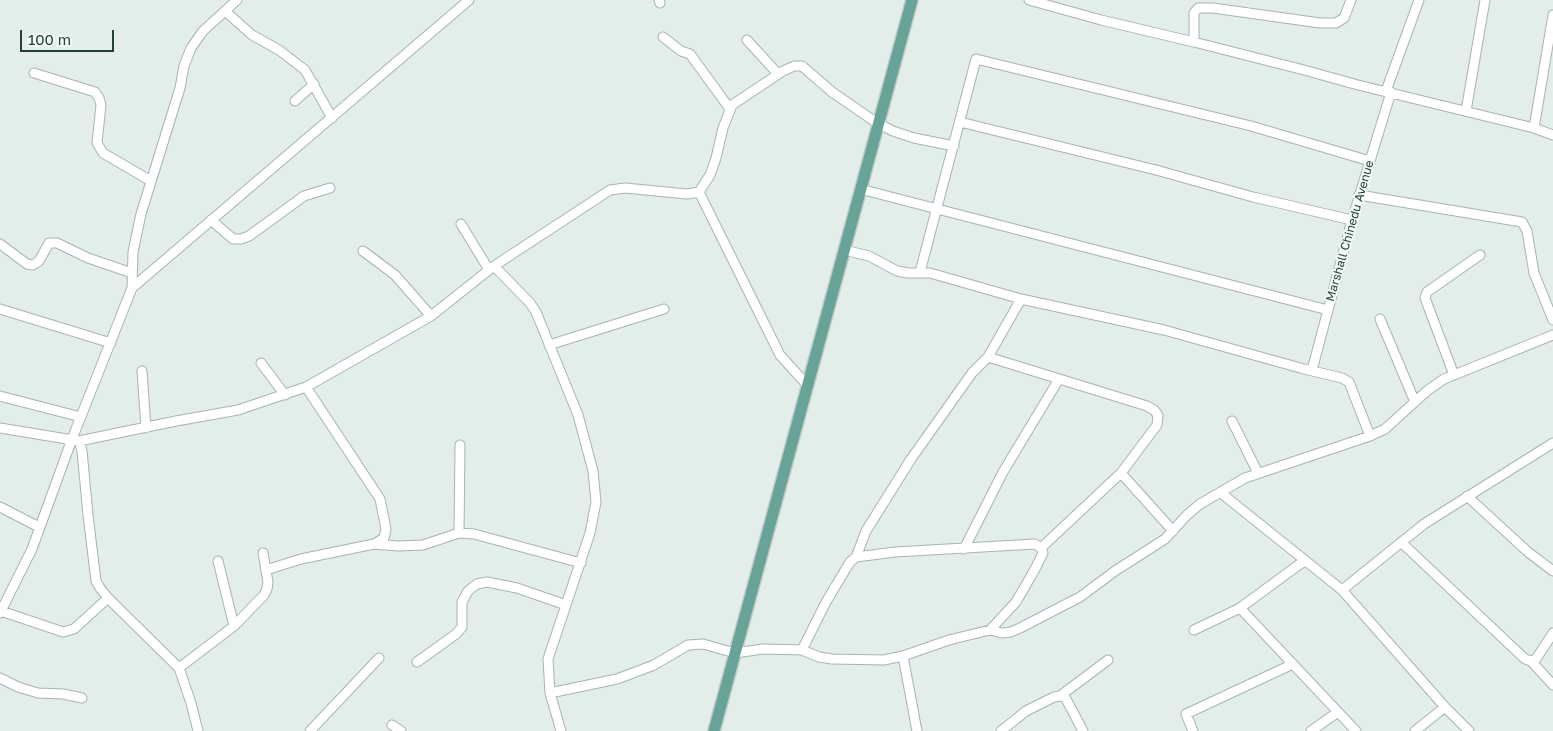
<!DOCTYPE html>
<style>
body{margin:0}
#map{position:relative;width:1553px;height:731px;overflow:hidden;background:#e3ede9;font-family:"Golos Text",sans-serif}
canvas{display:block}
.scale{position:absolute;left:20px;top:30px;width:94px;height:22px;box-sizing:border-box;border:2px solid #223f39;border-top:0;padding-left:6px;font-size:15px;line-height:18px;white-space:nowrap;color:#223f39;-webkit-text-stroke:4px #f3f9f7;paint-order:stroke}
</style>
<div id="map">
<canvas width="1553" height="731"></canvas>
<div class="scale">100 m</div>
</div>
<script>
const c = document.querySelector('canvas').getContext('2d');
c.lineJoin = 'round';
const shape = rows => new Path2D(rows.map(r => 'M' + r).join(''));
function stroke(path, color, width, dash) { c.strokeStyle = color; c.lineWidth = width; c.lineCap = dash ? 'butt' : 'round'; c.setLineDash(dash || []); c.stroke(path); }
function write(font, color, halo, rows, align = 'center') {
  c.font = font + ' "Golos Text",sans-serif'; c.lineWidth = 4; c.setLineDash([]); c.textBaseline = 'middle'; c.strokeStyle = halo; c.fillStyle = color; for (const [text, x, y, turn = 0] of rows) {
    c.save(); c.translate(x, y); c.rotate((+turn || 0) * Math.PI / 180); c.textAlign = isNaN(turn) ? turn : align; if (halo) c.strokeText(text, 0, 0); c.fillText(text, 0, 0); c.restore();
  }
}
const minor = shape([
 [659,0,660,3],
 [1029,0,1101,20,1194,42,1194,13,1198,8,1213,8,1320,23,1336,23,1344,18,1351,0],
 [225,11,252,35,279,50,305,70,332,118],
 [663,37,681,51,690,54,730,109],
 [747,40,778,74],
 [1194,42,1304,70,1358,85,1534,128,1553,135],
 [34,73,95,92,99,98,101,105,97,143,103,153,151,181],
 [1386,91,1419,0],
 [295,101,314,84],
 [1466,111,1485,0],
 [960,122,1156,170,1253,197,1352,220],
 [1534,128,1553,15],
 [860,189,1328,310],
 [699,192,780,355,808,386],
 [1359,195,1522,222,1527,231,1534,273,1553,320],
 [211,220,233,239,241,239,249,236,304,196,330,188],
 [461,224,489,270],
 [0,244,27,264,33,265,39,261,49,243,57,243,88,258,132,273],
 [844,250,869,256,897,271,908,273,930,273,1021,299,1164,330,1304,369,1342,378,1349,382,1370,436],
 [363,251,395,275,431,316],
 [494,266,530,303,536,312,578,415,593,471,596,502,590,533,548,659,550,693,561,731],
 [920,272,976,59,1251,126,1370,161],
 [132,288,469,0],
 [0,309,111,343],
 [1380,319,1415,402],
 [549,345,664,309],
 [988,357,1147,406,1154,410,1158,415,1157,425,1121,473,1041,548],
 [261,363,285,395],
 [1312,370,1352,220,1391,92],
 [142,371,146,428],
 [1454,375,1425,298,1427,292,1480,255],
 [0,396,81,417],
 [1232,421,1258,473],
 [0,428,79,441,176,421,238,410,306,387,431,316,494,266,610,190,625,188,687,194,699,192,710,175,716,158,723,128,732,105,783,71,794,66,802,66,832,92,877,123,893,131,914,138,954,146],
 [79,441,82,451,88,515,96,581,100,588,108,598,179,668,191,703,198,731],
 [1121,473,1173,531],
 [1221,493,1342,590,1445,707,1469,731],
 [1467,496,1528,552,1553,571],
 [0,507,39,527],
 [459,533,460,445],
 [1401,542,1525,659,1531,661,1553,685],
 [374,544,398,546,423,545,459,533,474,534,581,563],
 [964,549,1003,472,1059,379],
 [856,557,866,531,911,459,972,373,988,357,1021,299],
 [218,561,234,626],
 [266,570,301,559,374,544,384,538,386,529,380,499,306,387],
 [1342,590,1424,524,1553,443],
 [1240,608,1304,561],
 [1,611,63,632,74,629,108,598],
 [0,613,32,549,72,439,132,288,133,252,141,214,180,88,184,66,191,48,203,31,237,0],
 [1194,630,1240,608,1356,731],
 [802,650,826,602,850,562,856,557,895,552,1035,544,1041,548,1043,553,1034,571,1016,602,990,630],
 [903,656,949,640,990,630,1002,633,1011,632,1020,628,1080,597,1115,571,1165,539,1187,515,1200,504,1245,478,1370,436,1385,429,1428,390,1444,379,1553,335],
 [1531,661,1536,659,1553,633],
 [417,662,456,634,462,627,462,602,468,591,477,584,487,582,517,588,566,605],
 [179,668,234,626,264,595,267,589,268,582,263,553],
 [0,678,18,687,38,693,63,694,82,698],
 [550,693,617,679,654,665,688,645,703,644,735,653,763,649,802,650,819,657,832,659,884,660,903,656,917,731],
 [1060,696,1108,660],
 [392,725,401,731],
 [310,731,379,658],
 [1001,731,1026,711,1054,697,1060,696,1065,697,1083,731],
 [1193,731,1186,714,1293,664],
 [1311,731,1338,712],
 [1415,731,1445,707]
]);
const major = shape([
 [714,731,912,0]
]);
const streetNames = [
 ["Marshall Chinedu Avenue",1350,231,-74]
];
stroke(minor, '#a5b5b1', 11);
stroke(major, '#c1c9c8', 14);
stroke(minor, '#fff', 9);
stroke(major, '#66a497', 11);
write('12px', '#223f39', '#f3f9f7', streetNames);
</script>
